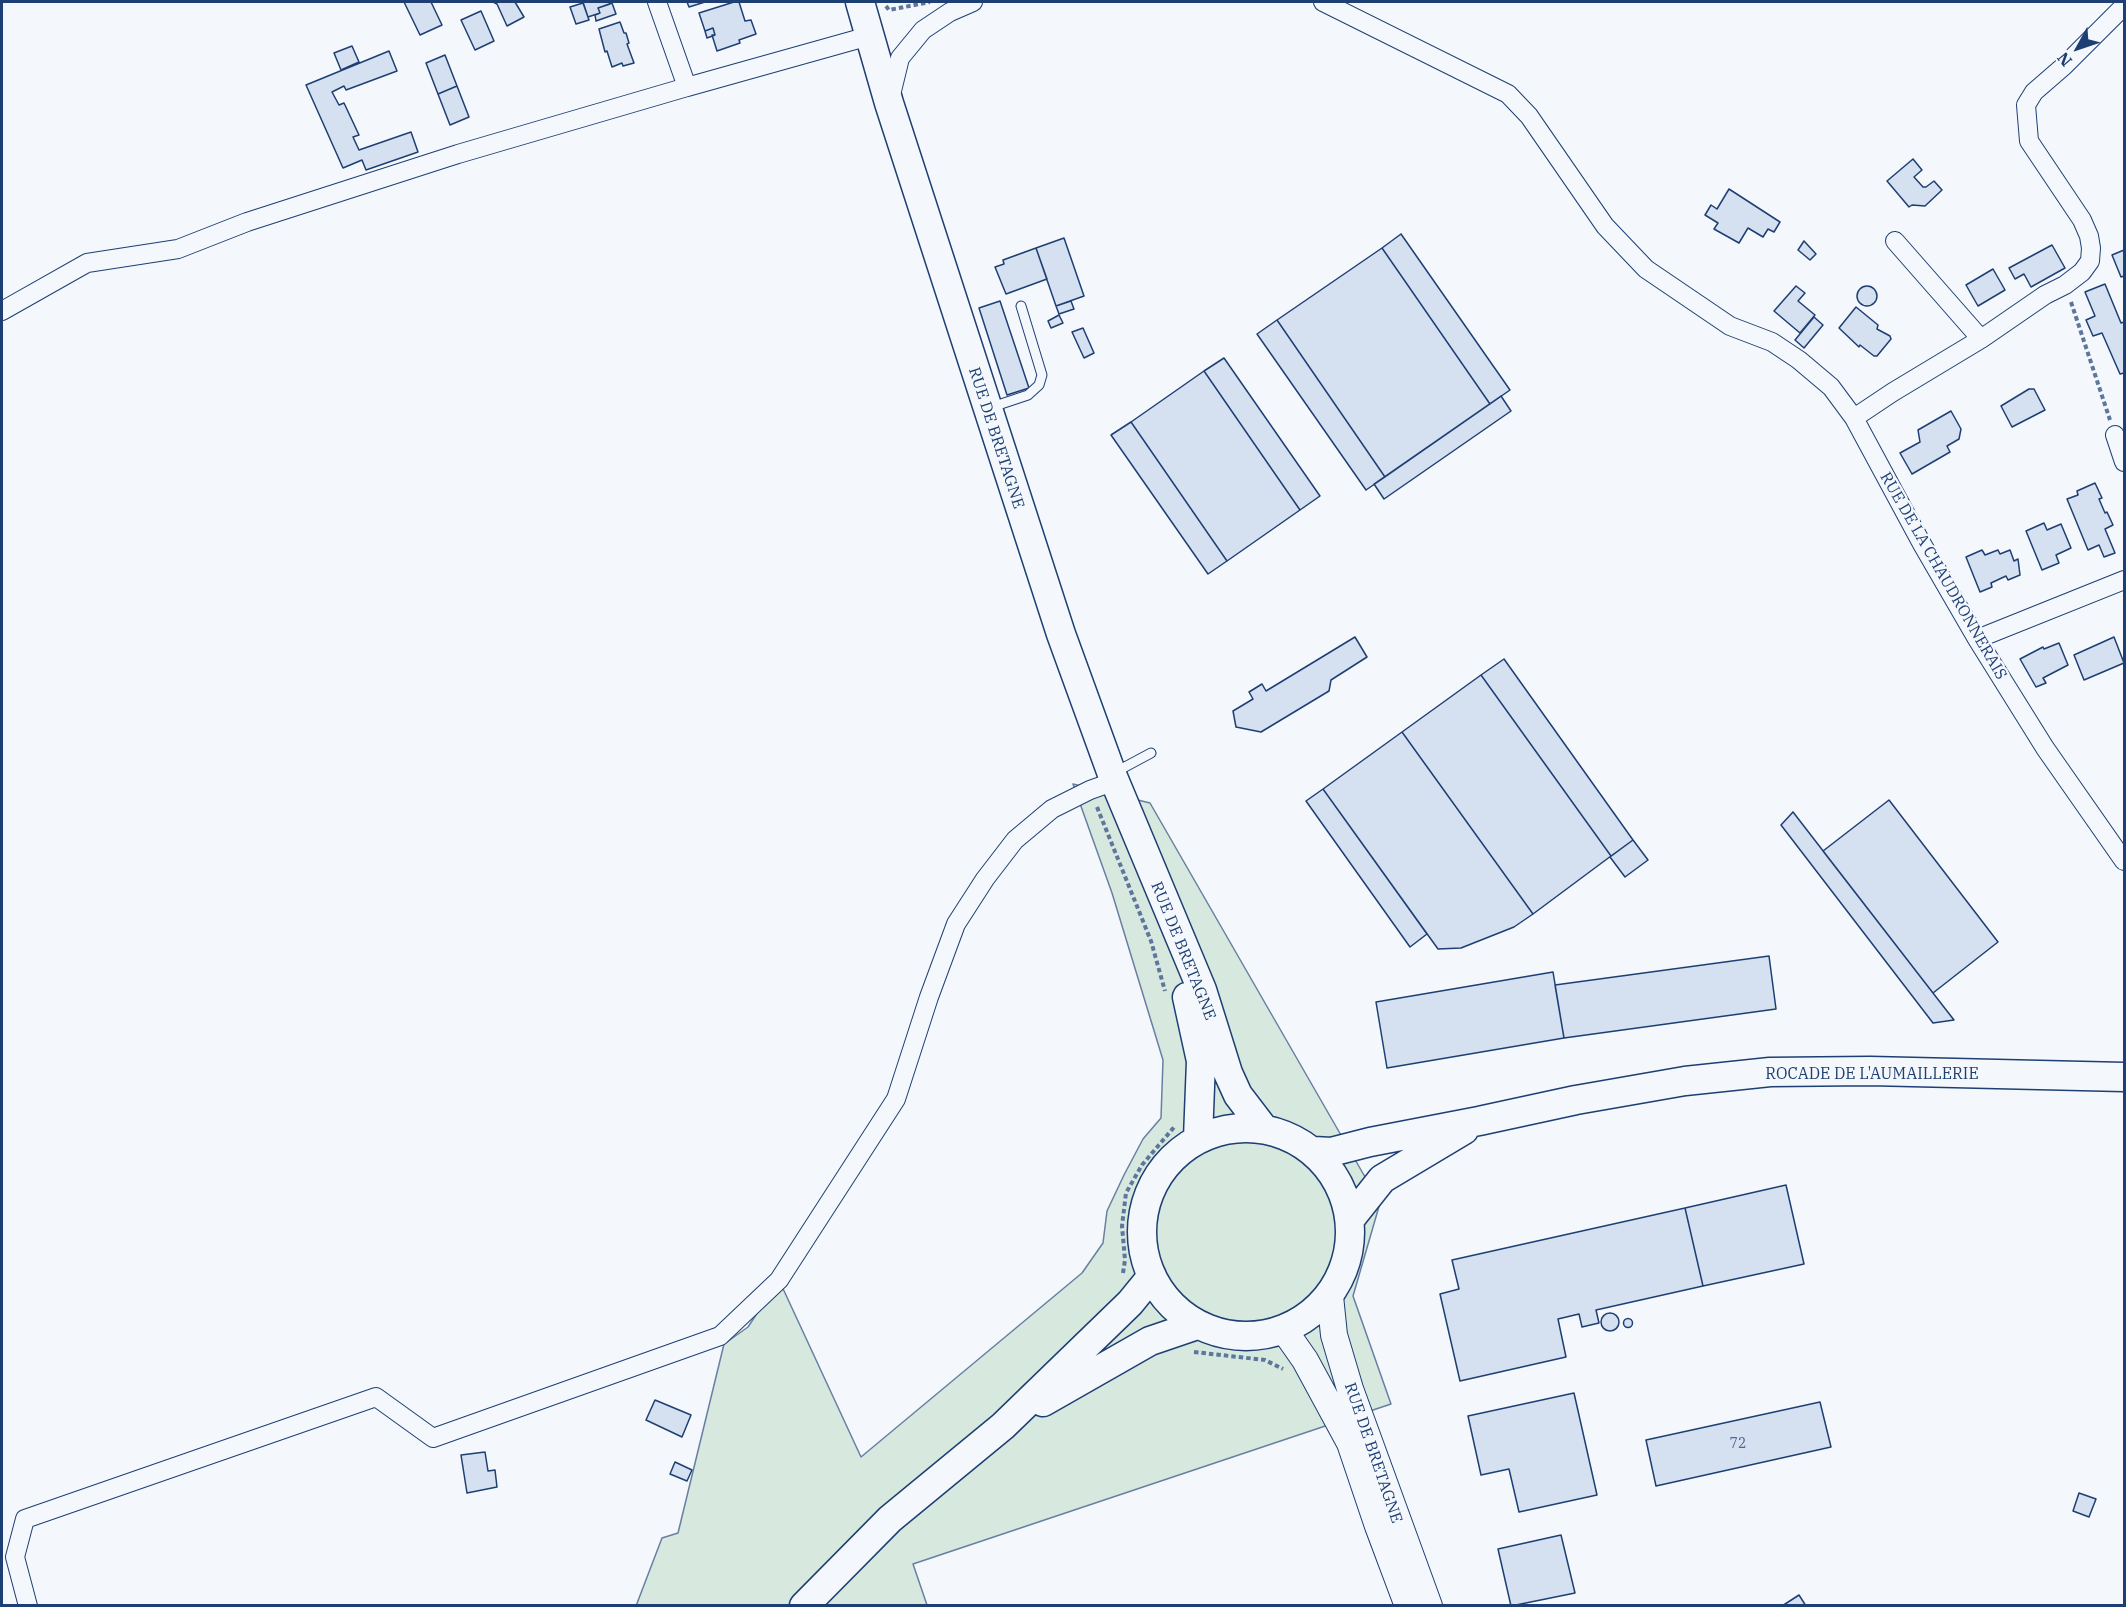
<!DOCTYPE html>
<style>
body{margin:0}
#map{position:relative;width:2126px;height:1607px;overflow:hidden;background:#f4f7fb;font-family:"IBM Plex Serif",serif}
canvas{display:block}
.frame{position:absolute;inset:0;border:3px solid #1d3f73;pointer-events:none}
.north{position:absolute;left:2048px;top:18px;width:60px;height:60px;-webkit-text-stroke:4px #f4f7fb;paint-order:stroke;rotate:230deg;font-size:16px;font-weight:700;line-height:24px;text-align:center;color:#1d3f73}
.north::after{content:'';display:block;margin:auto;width:21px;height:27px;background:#1d3f73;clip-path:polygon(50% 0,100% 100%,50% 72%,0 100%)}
</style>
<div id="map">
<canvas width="2126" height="1607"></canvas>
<div class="frame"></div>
<div class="north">N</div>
</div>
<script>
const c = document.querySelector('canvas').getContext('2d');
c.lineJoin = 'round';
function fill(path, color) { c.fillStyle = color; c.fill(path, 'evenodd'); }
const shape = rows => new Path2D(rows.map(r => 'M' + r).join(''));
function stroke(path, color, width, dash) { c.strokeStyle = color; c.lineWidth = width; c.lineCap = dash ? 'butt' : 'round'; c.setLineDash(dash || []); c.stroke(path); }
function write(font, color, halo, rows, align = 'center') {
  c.font = font + ' "IBM Plex Serif",serif'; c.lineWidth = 4.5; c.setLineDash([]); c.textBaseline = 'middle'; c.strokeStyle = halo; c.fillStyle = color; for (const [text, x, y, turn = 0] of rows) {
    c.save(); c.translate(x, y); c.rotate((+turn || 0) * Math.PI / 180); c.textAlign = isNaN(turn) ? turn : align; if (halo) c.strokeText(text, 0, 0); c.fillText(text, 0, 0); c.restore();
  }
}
const green = shape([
 [1073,784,1150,803,1380,1203,1353,1296,1391,1404,913,1564,927,1605,636,1606,662,1538,678,1533,724,1344,748,1327,779,1280,861,1457,1082,1273,1103,1243,1107,1211,1124,1175,1143,1139,1161,1118,1163,1060,1112,893,1073,784]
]);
const building = shape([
 [404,2,431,2,442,25,420,35,404,2],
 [493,2,515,2,524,17,507,26,497,4,493,2],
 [583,2,609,2,610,4,598,8,600,13,588,17,583,2],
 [687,2,705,2,689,7,687,2],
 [734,2,739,2,745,21,751,20,756,34,739,40,740,43,717,51,712,35,715,35,713,28,705,31,699,13,734,2],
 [583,3,589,20,576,24,570,7,583,3],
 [612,3,616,14,596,21,595,15,600,13,598,8,612,3],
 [481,11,494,41,475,50,461,20,481,11],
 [620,22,624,33,626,33,629,43,627,44,634,63,623,66,622,63,612,67,607,51,605,52,599,29,620,22],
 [713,28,715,35,707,38,705,31,713,28],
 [352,46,359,62,341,70,334,53,352,46],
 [389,51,397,71,346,90,344,86,332,92,339,105,344,103,359,135,353,137,359,150,411,132,418,152,366,170,362,160,343,168,306,85,389,51],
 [445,55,457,86,438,94,426,63,445,55],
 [457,86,469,117,450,125,438,94,457,86],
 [1913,159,1922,170,1914,177,1923,187,1926,187,1934,181,1942,190,1925,206,1912,205,1909,207,1887,181,1913,159],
 [1729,189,1780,222,1774,232,1768,229,1763,237,1748,228,1739,243,1714,229,1718,223,1705,215,1711,205,1717,209,1729,189],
 [1401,234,1510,390,1490,404,1382,248,1401,234],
 [1064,238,1084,296,1056,306,1036,248,1064,238],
 [1804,241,1816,254,1810,260,1798,250,1804,241],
 [2052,245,2065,268,2031,287,2024,274,2015,279,2009,268,2052,245],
 [1036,248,1047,279,1006,294,995,267,1004,264,1003,260,1036,248],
 [1382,248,1490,404,1385,477,1277,320,1382,248],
 [2124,250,2124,276,2121,277,2112,255,2124,250],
 [1993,269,2005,290,1978,306,1966,285,1993,269],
 [2105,284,2121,323,2124,322,2124,373,2120,374,2102,333,2093,336,2086,320,2095,316,2085,292,2105,284],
 [1796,286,1805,293,1798,301,1815,315,1800,333,1774,311,1796,286],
 '1857 296a10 10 0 1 1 20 0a10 10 0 1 1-20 0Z',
 [1000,301,1029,388,1007,395,979,308,1000,301],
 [1071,301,1074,309,1059,314,1056,306,1071,301],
 [1856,307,1878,325,1877,329,1890,336,1891,339,1877,356,1874,356,1860,345,1859,347,1839,328,1856,307],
 [1059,315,1063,323,1051,328,1048,321,1059,315],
 [1814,317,1823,325,1804,348,1795,340,1814,317],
 [1277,320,1385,477,1366,490,1257,334,1277,320],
 [1083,328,1094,353,1084,358,1072,332,1083,328],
 [1224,358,1320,496,1300,510,1204,371,1224,358],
 [1204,371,1300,510,1227,561,1131,422,1204,371],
 [2029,389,2034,389,2045,410,2012,427,2001,406,2029,389],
 [1501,396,1511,411,1384,499,1374,484,1501,396],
 [1951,411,1961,429,1959,439,1947,446,1950,452,1912,474,1900,453,1920,442,1918,430,1951,411],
 [1131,422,1227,561,1208,574,1111,435,1131,422],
 [2095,483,2102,498,2099,499,2105,513,2107,512,2113,525,2105,529,2115,553,2104,557,2099,545,2088,550,2067,499,2078,495,2077,491,2095,483],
 [2044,523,2047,530,2061,524,2071,548,2056,555,2059,563,2042,570,2026,531,2044,523],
 [1982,550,1985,555,1998,550,2000,554,2010,550,2014,561,2018,559,2020,575,2008,580,2006,576,1991,583,1992,587,1980,592,1966,557,1982,550],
 [1355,637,1367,657,1331,680,1329,691,1261,732,1236,727,1233,711,1253,699,1249,692,1262,684,1266,691,1355,637],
 [2114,637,2124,663,2084,680,2074,655,2114,637],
 [2059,643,2068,665,2043,678,2046,683,2036,687,2020,659,2043,647,2044,649,2059,643],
 [1504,659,1633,840,1611,856,1481,675,1504,659],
 [1481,675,1611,856,1533,914,1402,732,1481,675],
 [1402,732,1533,914,1514,927,1461,948,1438,949,1323,789,1402,732],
 [1323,789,1427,934,1410,947,1306,801,1323,789],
 [1889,800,1998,942,1933,993,1823,851,1889,800],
 [1793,812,1933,993,1954,1020,1933,1023,1781,825,1793,812],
 [1633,840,1648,860,1625,877,1610,857,1633,840],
 [1769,956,1776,1009,1564,1038,1555,985,1769,956],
 [1553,972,1564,1038,1387,1068,1376,1002,1553,972],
 [1786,1185,1804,1264,1703,1286,1685,1208,1786,1185],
 [1685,1208,1703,1286,1596,1310,1599,1323,1582,1327,1579,1314,1558,1319,1566,1357,1460,1381,1440,1294,1459,1289,1452,1260,1685,1208],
 '1601 1322a9 9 0 1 1 18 0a9 9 0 1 1-18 0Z',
 '1623.5 1323a4.5 4.5 0 1 1 9 0a4.5 4.5 0 1 1-9 0Z',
 [1574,1393,1597,1495,1519,1512,1509,1469,1481,1475,1468,1416,1574,1393],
 [655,1400,691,1415,682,1437,646,1420,655,1400],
 [1820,1402,1831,1447,1656,1486,1646,1440,1820,1402],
 [485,1452,488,1471,495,1470,497,1487,467,1493,461,1455,485,1452],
 [675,1462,692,1470,687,1481,670,1474,675,1462],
 [2079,1493,2096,1499,2089,1517,2073,1511,2079,1493],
 [1561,1535,1575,1593,1511,1606,1498,1549,1561,1535],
 [1799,1595,1806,1606,1782,1606,1799,1595]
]);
const path = shape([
 [886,6,889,10,930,2],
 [2071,302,2110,420],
 [1097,807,1151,941,1165,991],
 [1123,1273,1125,1260,1122,1226,1126,1193,1142,1165,1175,1126],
 [1194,1352,1265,1360,1283,1369]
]);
const service = shape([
 [992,407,1028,395,1039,385,1042,375,1021,306],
 [1115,775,1123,768,1151,753]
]);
const minor = shape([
 [657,2,687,87,869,36],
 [1323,2,1508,94,1529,116,1605,226,1646,269,1730,326,1772,342,1799,360,1831,387,1854,418,1922,544,1977,639,2045,748,2124,861],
 [890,99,900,58,923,30,950,12,973,2],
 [1895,241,1981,339],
 [2,311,87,263,178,249,247,222,458,154,687,87],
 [1854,418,1893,392,1981,339,2045,295,2065,285,2082,272,2090,261,2091,248,2089,236,2082,220,2029,141,2026,105,2034,92,2064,66,2124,6],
 [2115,435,2124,462],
 [1977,639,2124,580],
 [28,1606,15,1557,25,1519,376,1397,433,1438,720,1336,779,1280,896,1099,929,997,956,924,985,879,1015,840,1052,809,1090,790,1104,785,1113,777]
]);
const secondary = shape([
 [1330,1296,1334,1335,1350,1389,1429,1606],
 [1284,1330,1305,1360,1350,1443,1378,1526,1408,1606]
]);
const primary = shape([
 [860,2,889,103,1061,634,1113,777,1202,990,1228,1073,1238,1095,1264,1129],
 [1187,997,1201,1061,1198,1138],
 '1142 1232a104 104 0 1 1 208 0a104 104 0 1 1-208 0Z',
 [1314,1151,1331,1152,1370,1142,1479,1121,1576,1100,1685,1081,1770,1072,1870,1071,2124,1077],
 [1351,1218,1382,1179,1464,1130],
 [1043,1402,1150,1341,1197,1325],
 [804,1606,890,1519,1003,1426,1130,1303,1152,1276]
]);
const numberNames = [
 ["72",1738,1444]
];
const streetNames = [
 ["RUE DE BRETAGNE",996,438,72],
 ["RUE DE LA CHAUDRONNERAIS",1943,576,60],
 ["RUE DE BRETAGNE",1183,951,68],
 ["ROCADE DE L'AUMAILLERIE",1872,1074],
 ["RUE DE BRETAGNE",1373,1453,71]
];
fill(green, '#d7e8df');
stroke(green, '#687fa3', 1.5);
fill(building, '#d5e0f0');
stroke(building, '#1d3f73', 1.5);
stroke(service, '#1d3f73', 11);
stroke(minor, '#1d3f73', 20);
stroke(secondary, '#1d3f73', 28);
stroke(primary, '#1d3f73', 31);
stroke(path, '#5e769c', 4, [4.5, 3]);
stroke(service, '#f4f7fb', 9);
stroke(minor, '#f4f7fb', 18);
stroke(secondary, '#f4f7fb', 26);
stroke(primary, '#f4f7fb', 28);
write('14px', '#4b6792', null, numberNames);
write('16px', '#1d3f73', '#f4f7fb', streetNames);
</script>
